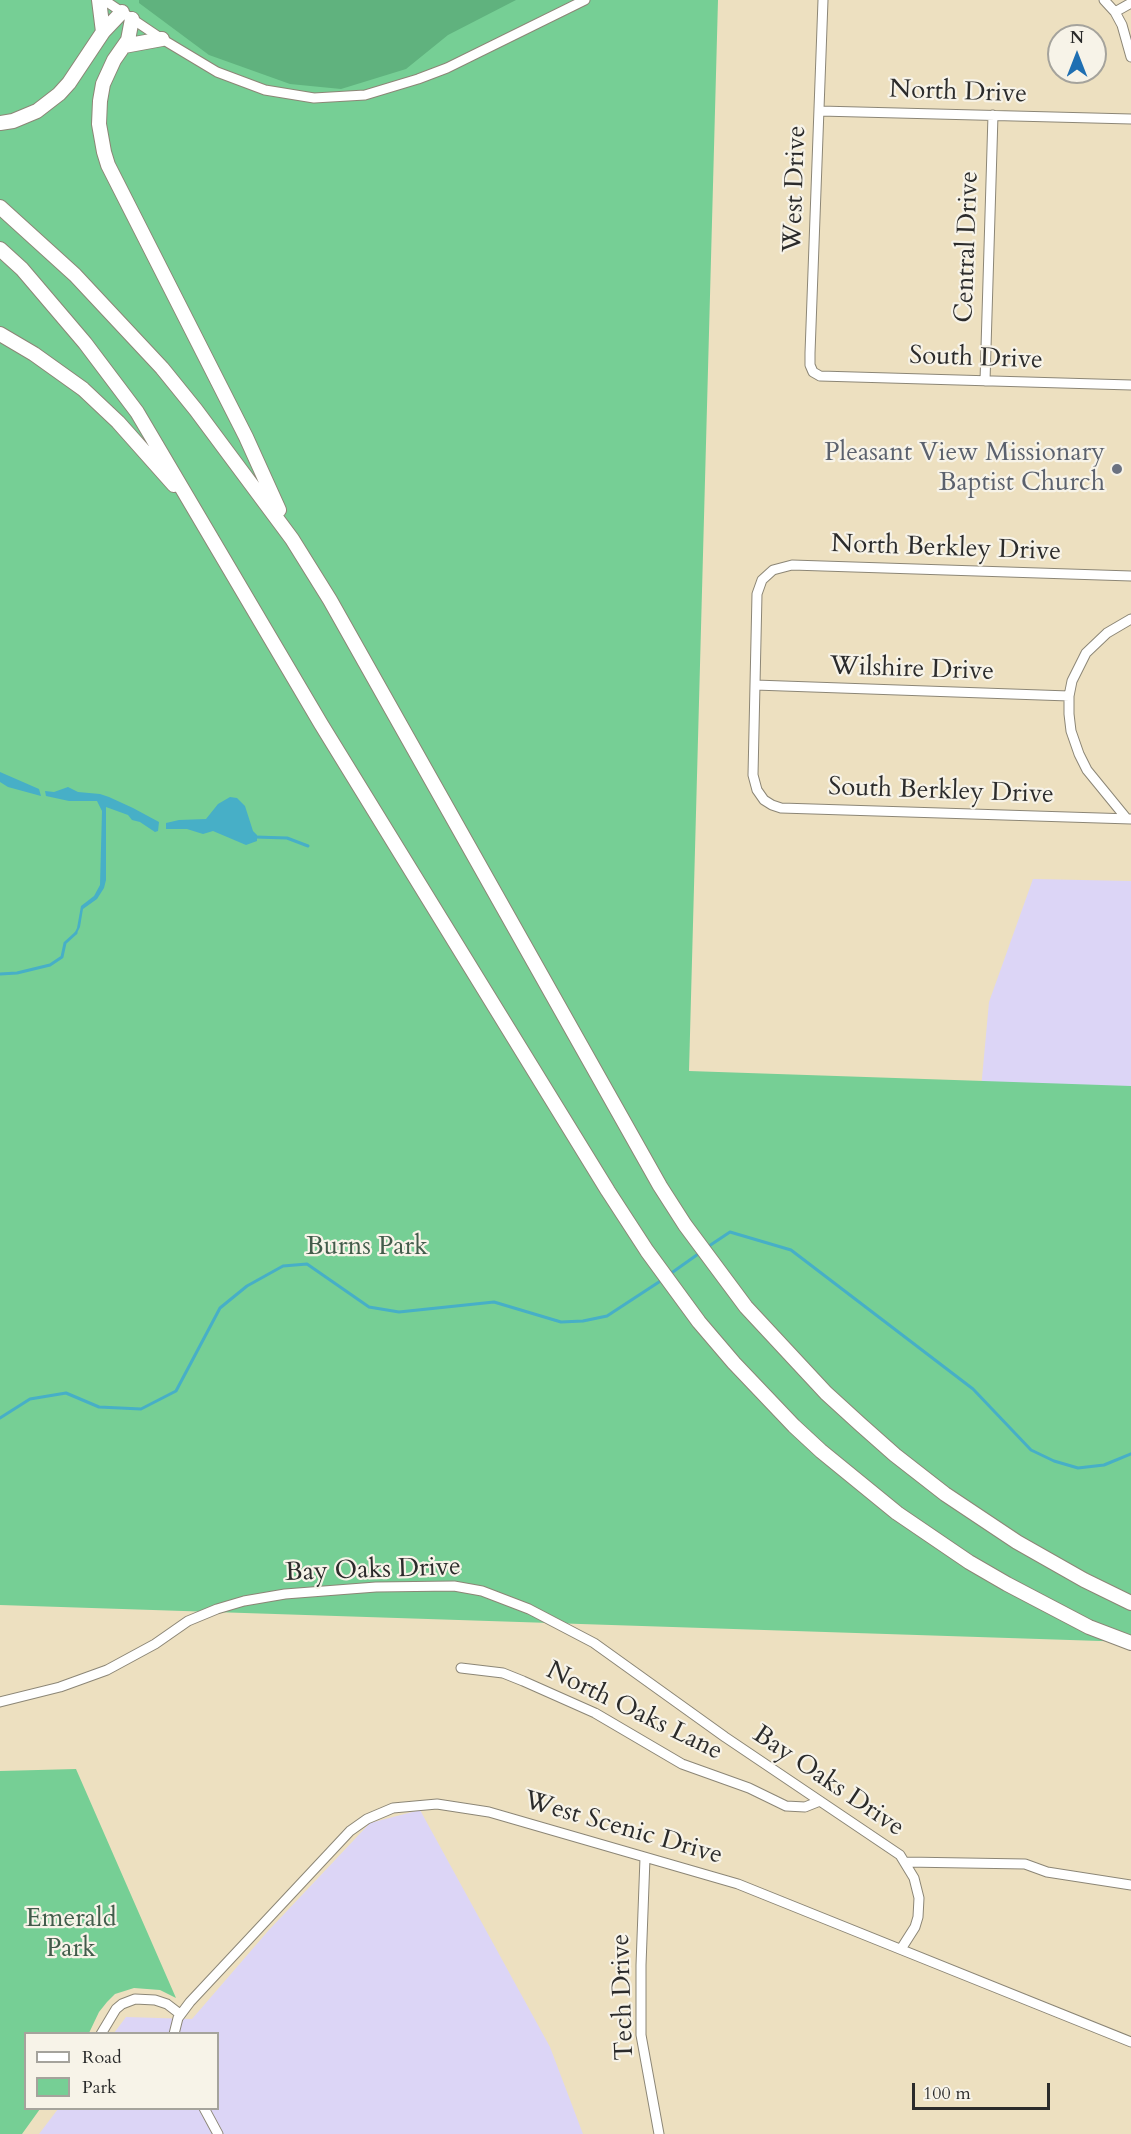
<!DOCTYPE html>
<style>
body{margin:0}
#map{position:relative;width:1131px;height:2134px;overflow:hidden;background:#ede0c0;font-family:Cardo,serif}
canvas{display:block}
.legend{position:absolute;left:24px;top:2032px;width:195px;height:78px;box-sizing:border-box;background:#f7f3e8;border:2px solid #a5a39c;margin:0;padding:8px 10px;list-style:none;font-size:18px;color:#2b2b2b}
.legend li{display:flex;align-items:center;gap:12px;height:30px}
.legend b{width:30px;border:2px solid #a5a39c}
.north{position:absolute;left:1047px;top:24px;width:60px;height:60px;box-sizing:border-box;background:#f7f3e8;border:2px solid #a5a39c;border-radius:50%;rotate:0deg;font-size:16px;font-weight:700;line-height:24px;text-align:center;color:#2b2b2b}
.north::after{content:'';display:block;margin:auto;width:21px;height:27px;background:#1f6fb2;clip-path:polygon(50% 0,100% 100%,50% 72%,0 100%)}
.scale{position:absolute;left:912px;top:2083px;width:138px;height:27px;box-sizing:border-box;border:3px solid #2b2b2b;border-top:0;padding-left:8px;font-size:18px;line-height:21px;white-space:nowrap;color:#2b2b2b;-webkit-text-stroke:4px #f7f3e8;paint-order:stroke}
</style>
<div id="map">
<canvas width="1131" height="2134"></canvas>
<ul class="legend">
<li><b style="height:8px;background:#fff"></b>Road</li>
<li><b style="height:16px;background:#76cf95"></b>Park</li>
</ul>
<div class="north">N</div>
<div class="scale">100 m</div>
</div>
<script>
const c = document.querySelector('canvas').getContext('2d');
c.lineJoin = 'round';
function fill(path, color) { c.fillStyle = color; c.fill(path, 'evenodd'); }
const shape = rows => new Path2D(rows.map(r => 'M' + r).join(''));
function stroke(path, color, width, dash) { c.strokeStyle = color; c.lineWidth = width; c.lineCap = dash ? 'butt' : 'round'; c.setLineDash(dash || []); c.stroke(path); }
function write(font, color, halo, rows, align = 'center') {
  c.font = font + ' Cardo,serif'; c.lineWidth = 4.5; c.setLineDash([]); c.textBaseline = 'middle'; c.strokeStyle = halo; c.fillStyle = color; for (const [text, x, y, turn = 0] of rows) {
    c.save(); c.translate(x, y); c.rotate((+turn || 0) * Math.PI / 180); c.textAlign = isNaN(turn) ? turn : align; if (halo) c.strokeText(text, 0, 0); c.fillText(text, 0, 0); c.restore();
  }
}
const built = shape([
 [1033,879,1131,881,1131,1102,981,1089,989,1002],
 [420,1810,550,2047,583,2134,39,2134,58,2109,218,2108,218,2034,114,2033,126,2017,192,2019,268,1931,370,1823]
]);
const green = shape([
 [0,0,718,0,689,1071,1131,1086,1131,1642,0,1605],
 [76,1769,176,1998,160,1990,134,1988,115,1994,107,2002,99,2012,89,2033,26,2034,26,2108,40,2109,22,2134,0,2134,0,1771]
]);
const forest = shape([
 [139,0,516,0,448,35,406,69,341,89,290,84,209,55,139,3]
]);
const water = shape([
 [0,772,39,789,41,796,8,787,0,782],
 [68,787,78,792,100,794,109,797,133,808,159,822,158,831,155,832,140,822,132,820,128,815,106,807,106,880,104,888,97,899,83,909,80,927,76,935,74,934,77,928,81,906,94,896,100,885,102,811,97,801,69,801,46,796,45,791,54,792],
 [230,797,237,798,245,806,253,831,257,835,257,841,246,845,213,831,203,834,187,829,166,829,166,823,179,820,206,819,218,804]
]);
const stream = shape([
 [255,837,287,838,308,846],
 [0,974,17,973,50,965,62,957,65,943,76,933],
 [706,1248,730,1232,791,1250,973,1389,1031,1450,1054,1461,1078,1468,1104,1465,1131,1454],
 [670,1274,701,1252],
 [0,1418,30,1399,66,1393,99,1407,141,1409,176,1391,220,1308,247,1286,283,1266,307,1264,369,1307,399,1312,494,1302,561,1322,583,1321,607,1316,662,1280]
]);
const minor = shape([
 [104,0,162,39,217,72,265,90,314,98,365,95,418,79,447,68,585,0],
 [823,0,810,353,810,365,813,372,820,376,1131,385],
 [1104,0,1115,12,1122,25,1131,57],
 [1115,12,1131,3],
 [820,111,1131,119],
 [985,381,993,115],
 [1131,576,792,565,773,570,762,580,757,594,753,775,757,790,764,800,772,805,781,808,1131,819],
 [755,685,1069,696],
 [1127,819,1087,770,1079,754,1071,731,1069,714,1069,696,1072,681,1086,653,1107,633,1131,619],
 [461,1668,503,1673,523,1681,595,1713,682,1764,749,1788,786,1806,805,1807,820,1801],
 [0,1702,60,1687,107,1670,155,1644,188,1621,217,1609,244,1601,285,1594,376,1587,454,1586,482,1591,529,1609,594,1643,725,1737,900,1855,914,1878,919,1898,918,1917,915,1927,901,1949],
 [645,1858,641,1965,641,2035,659,2134],
 [906,1862,1025,1864,1047,1872,1131,1885],
 [101,2034,116,2009,122,2004,135,1999,155,2000,167,2004,180,2014],
 [174,2034,178,2018,190,2002,350,1831,367,1819,393,1808,437,1804,489,1812,738,1884,1131,2042],
 [204,2108,218,2134]
]);
const highway = shape([
 [132,19,128,40,114,60,103,84,100,101,99,124,104,152,108,165,246,437,279,510],
 [103,32,122,12],
 [124,46,162,39],
 [0,123,13,121,37,111,59,94,69,83,103,32,99,0],
 [0,207,75,275,162,368,196,410,292,539,330,600,660,1186,685,1225,746,1307,826,1393,860,1424,895,1455,945,1494,1017,1542,1084,1580,1131,1603],
 [0,249,22,269,85,343,137,412,321,724,608,1191,647,1251,699,1322,734,1363,794,1426,821,1451,897,1513,969,1562,1007,1584,1089,1627,1131,1643],
 [0,334,34,354,83,389,118,422,174,485]
]);
const markers = [
 [1117,469,6,"#6b7280"]
];
const streetNames = [
 ["North Drive",958,93,2],
 ["West Drive",796,189,-88],
 ["Central Drive",968,247,-88],
 ["South Drive",976,359,2],
 ["North Berkley Drive",946,549,2],
 ["Wilshire Drive",912,670,2],
 ["South Berkley Drive",941,792,2],
 ["Bay Oaks Drive",373,1571,-2],
 ["North Oaks Lane",634,1712,26],
 ["Bay Oaks Drive",828,1782,34],
 ["West Scenic Drive",623,1829,16],
 ["Tech Drive",624,1997,-92]
];
const worshipNames = [
 ["Pleasant View Missionary",1105,454],
 ["Baptist Church",1105,484]
];
const parkNames = [
 ["Burns Park",367,1248],
 ["Emerald",71,1920],
 ["Park",71,1950]
];
fill(built, '#dcd5f6');
fill(green, '#76cf95');
fill(forest, '#60b27e');
fill(water, '#47afc7');
stroke(stream, '#47afc7', 3);
stroke(minor, '#8c8676', 11);
stroke(highway, '#8c8676', 16);
stroke(minor, '#fff', 9);
stroke(highway, '#fff', 14);
for (const [x, y, r, color] of markers) { const dot = new Path2D(); dot.arc(x, y, r, 0, 2 * Math.PI); c.fillStyle = color; c.fill(dot); stroke(dot, '#f7f3e8', 2); }
write('26px', '#2b2b2b', '#f7f3e8', streetNames);
write('26px', '#5b616d', '#f7f3e8', worshipNames, 'right');
write('26px', '#425c4b', '#f7f3e8', parkNames);
</script>
